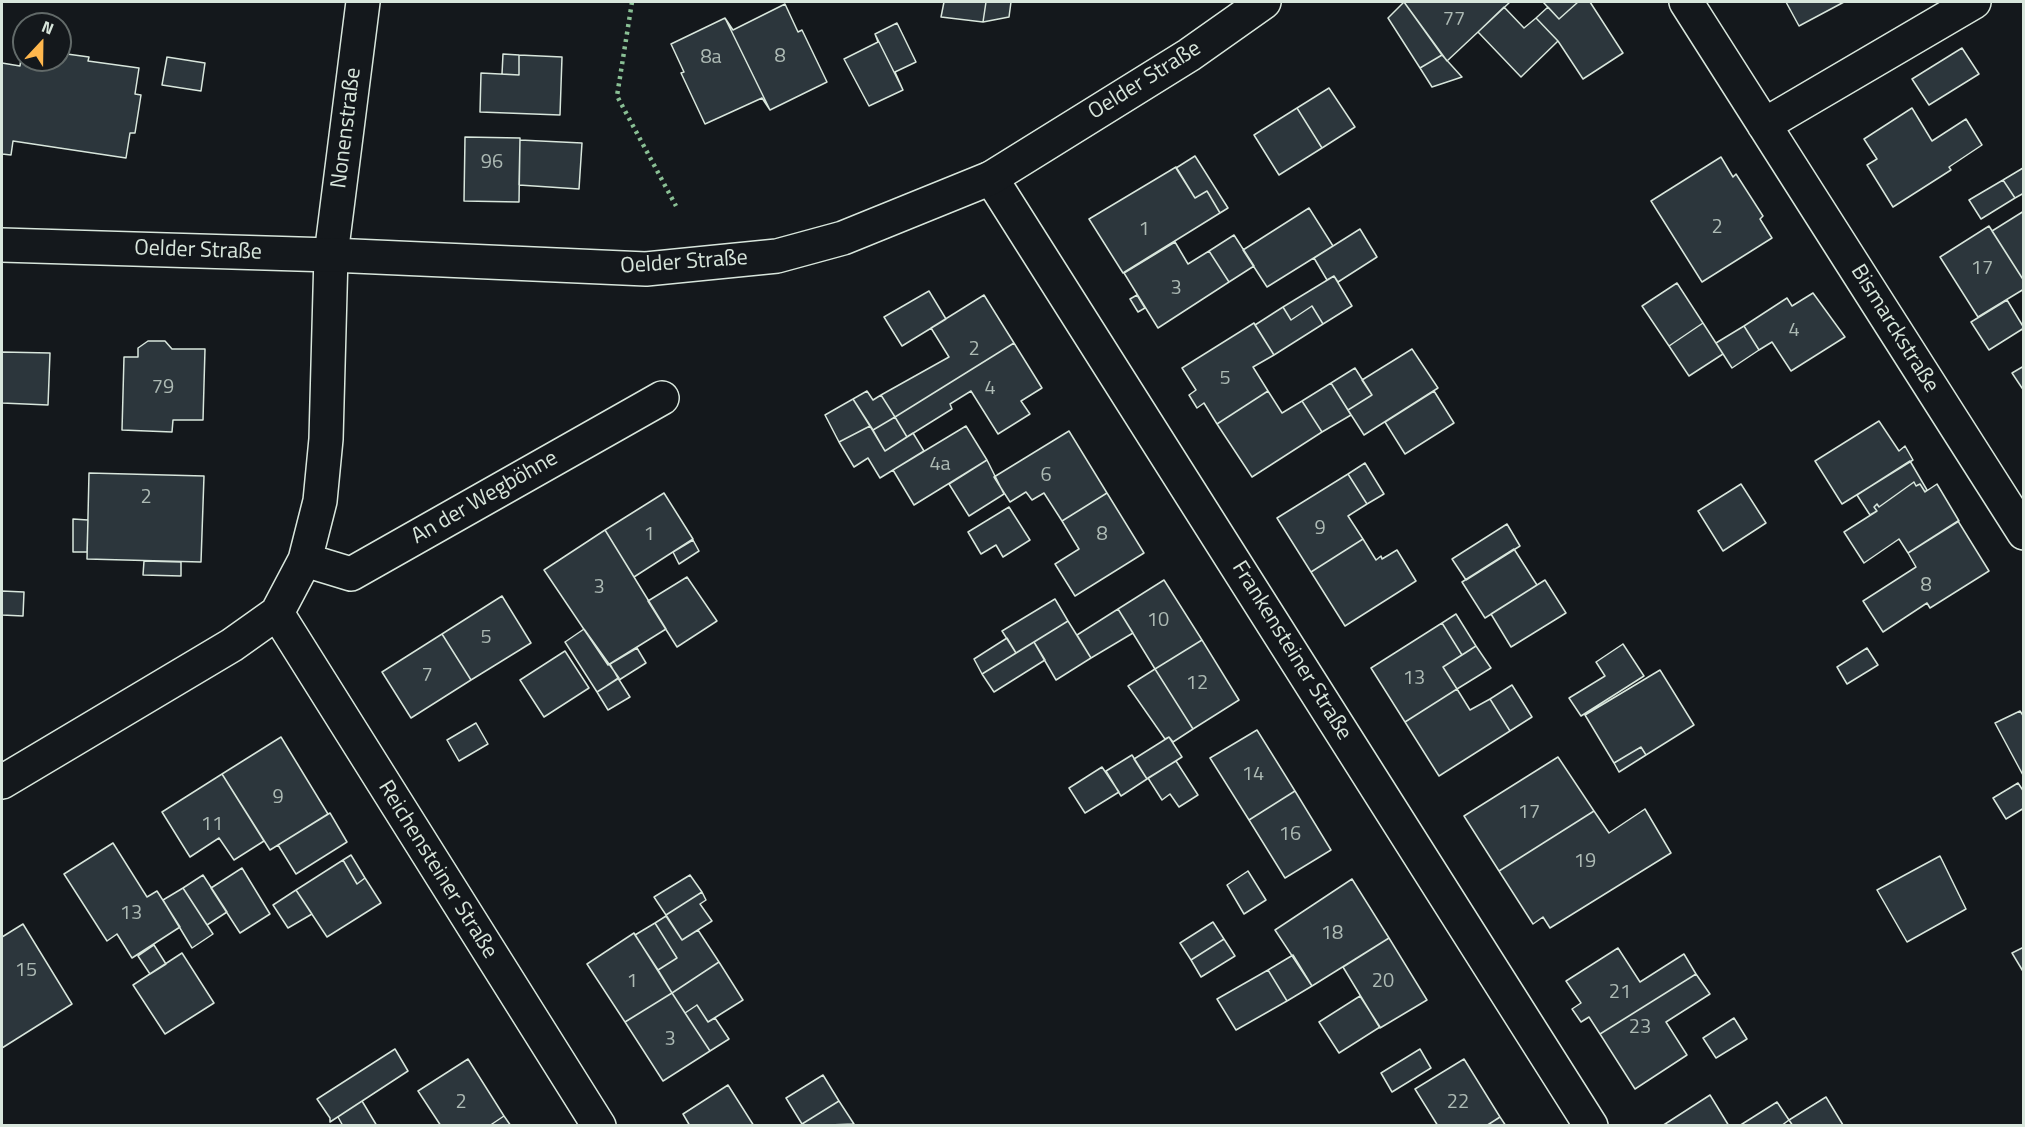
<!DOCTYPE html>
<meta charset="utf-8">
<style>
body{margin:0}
#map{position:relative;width:2025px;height:1127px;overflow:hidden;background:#14181c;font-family:"Titillium Web",sans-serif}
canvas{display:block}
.frame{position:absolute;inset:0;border:3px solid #d8e6dc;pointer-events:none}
.north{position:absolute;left:12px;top:12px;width:60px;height:60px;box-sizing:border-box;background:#14181c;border:2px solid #626a69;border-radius:50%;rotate:22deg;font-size:16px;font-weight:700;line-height:24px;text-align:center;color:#d8e6dc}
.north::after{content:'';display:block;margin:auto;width:21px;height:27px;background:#ffb74d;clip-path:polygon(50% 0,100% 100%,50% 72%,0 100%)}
</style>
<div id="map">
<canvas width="2025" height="1127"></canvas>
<div class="frame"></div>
<div class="north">N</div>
</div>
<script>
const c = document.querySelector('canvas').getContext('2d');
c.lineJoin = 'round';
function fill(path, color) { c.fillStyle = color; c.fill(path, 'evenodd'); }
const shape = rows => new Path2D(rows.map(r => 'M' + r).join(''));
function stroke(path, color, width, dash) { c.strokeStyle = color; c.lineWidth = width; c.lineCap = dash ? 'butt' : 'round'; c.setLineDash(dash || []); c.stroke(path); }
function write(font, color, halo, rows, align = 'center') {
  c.font = font + ' "Titillium Web",sans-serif'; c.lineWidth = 4.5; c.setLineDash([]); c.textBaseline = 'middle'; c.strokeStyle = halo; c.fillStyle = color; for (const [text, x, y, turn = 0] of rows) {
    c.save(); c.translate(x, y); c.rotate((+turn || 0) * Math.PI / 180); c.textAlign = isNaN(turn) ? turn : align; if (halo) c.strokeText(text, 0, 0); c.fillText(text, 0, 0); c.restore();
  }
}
const building = shape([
 [944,2,986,2,983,22,941,17,944,2],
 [986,2,1011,2,1009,17,983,22,986,2],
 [1404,2,1442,55,1420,68,1388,18,1404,2],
 [1404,2,1510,2,1447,61,1404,2],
 [1543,2,1578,2,1559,19,1543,2],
 [1578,2,1590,2,1623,53,1583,79,1558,41,1536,18,1548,7,1559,19,1578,2],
 [1786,2,1844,2,1799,26,1786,2],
 [785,4,798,32,802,30,827,82,770,110,725,18,733,30,785,4],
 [1504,7,1524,28,1536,18,1558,41,1521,77,1478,32,1504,7],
 [725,18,770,110,762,98,705,124,681,73,684,72,671,44,725,18],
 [897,23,916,62,895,72,903,90,875,34,897,23],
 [875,34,903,90,869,106,844,59,878,42,875,34],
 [1962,48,1979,74,1929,105,1912,79,1962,48],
 [22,51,24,60,60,60,60,57,66,58,67,54,89,57,88,61,139,68,135,94,141,95,135,133,130,133,126,158,13,141,11,155,2,154,2,63,20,66,22,51],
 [503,54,519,55,519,75,502,74,503,54],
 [519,55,562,57,560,115,480,112,481,73,519,75,519,55],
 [1442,55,1462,77,1432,87,1420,68,1442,55],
 [167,57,205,63,201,91,162,85,167,57],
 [1329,88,1355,127,1322,148,1297,108,1329,88],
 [1297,108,1322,148,1279,175,1254,135,1297,108],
 [1912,108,1932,141,1966,119,1982,145,1949,167,1951,170,1893,207,1867,165,1877,159,1864,139,1912,108],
 [465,137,520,138,519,202,464,201,465,137],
 [520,140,582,143,579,189,519,185,520,140],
 [1195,156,1228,208,1220,213,1207,191,1195,198,1176,168,1195,156],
 [1721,157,1733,177,1736,174,1763,216,1760,219,1772,238,1702,282,1651,201,1721,157],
 [1176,167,1195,198,1207,191,1220,213,1123,273,1089,219,1176,167],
 [2023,168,2024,193,2015,198,2003,180,2023,168],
 [2003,180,2015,198,1981,219,1969,200,2003,180],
 [1309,208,1333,246,1267,287,1243,250,1309,208],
 [2024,211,2024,281,1992,231,2024,211],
 [1989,226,2024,281,2024,289,1978,317,1940,257,1989,226],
 [1360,229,1377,257,1338,282,1334,276,1327,280,1314,258,1360,229],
 [1234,235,1254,266,1229,282,1209,251,1234,235],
 [1175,242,1188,264,1209,251,1229,282,1158,328,1124,273,1175,242],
 [1334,276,1352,306,1323,324,1312,306,1291,320,1283,307,1334,276],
 [1677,283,1703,323,1669,346,1642,306,1677,283],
 [929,291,946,319,902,346,884,317,929,291],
 [1813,293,1845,337,1791,371,1772,342,1759,350,1744,326,1787,298,1792,306,1813,293],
 [984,295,1014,343,895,417,881,395,949,357,931,328,984,295],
 [1137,295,1145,308,1138,312,1130,299,1137,295],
 [2007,300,2024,328,1989,350,1971,322,2007,300],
 [1312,306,1323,324,1274,355,1255,325,1283,307,1291,320,1312,306],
 [1254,323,1274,355,1253,367,1268,391,1217,424,1204,403,1197,408,1189,395,1196,390,1182,368,1254,323],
 [1703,323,1723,354,1689,376,1669,346,1703,323],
 [1744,326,1759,350,1732,368,1716,343,1744,326],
 [148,341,165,341,172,349,205,349,203,420,173,420,172,432,122,430,124,357,138,357,138,348,148,341],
 [1014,343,1042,388,1021,401,1030,414,998,434,971,391,950,404,952,409,907,437,895,417,1014,343],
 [1412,349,1438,388,1364,435,1348,410,1372,395,1362,380,1412,349],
 [2,352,50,353,48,405,2,403,2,352],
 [2024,366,2024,391,2012,373,2024,366],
 [1355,368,1372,395,1348,410,1331,383,1355,368],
 [1331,383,1351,415,1322,432,1302,401,1331,383],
 [867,391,873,400,881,395,895,417,873,430,853,399,867,391],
 [1268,391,1282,413,1302,401,1322,432,1252,477,1217,424,1268,391],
 [1434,391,1454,423,1405,454,1385,422,1434,391],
 [853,399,870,426,839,442,825,415,853,399],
 [895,417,907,437,885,451,873,430,895,417],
 [1879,421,1899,451,1905,446,1913,460,1842,504,1815,461,1879,421],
 [870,426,885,451,913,433,924,451,880,478,868,458,854,467,839,442,870,426],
 [966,426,987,460,914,505,893,470,966,426],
 [1069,431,1107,493,1062,521,1044,493,1032,500,1026,492,1010,502,994,477,1069,431],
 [987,460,1004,494,969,516,949,484,987,460],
 [1910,461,1927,490,1925,492,1920,484,1916,486,1914,482,1879,507,1877,504,1874,507,1877,511,1870,515,1857,495,1910,461],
 [1365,463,1384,494,1367,504,1348,474,1365,463],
 [89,473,204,476,201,562,87,559,89,473],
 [1348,474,1367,504,1348,516,1363,539,1311,572,1277,518,1348,474],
 [1914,482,1916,486,1920,484,1925,492,1937,484,1959,521,1908,553,1899,539,1864,563,1844,532,1877,511,1874,507,1877,504,1879,507,1914,482],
 [1741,484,1766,523,1723,551,1698,511,1741,484],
 [664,493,693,539,634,577,605,530,664,493],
 [1107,493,1144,553,1075,596,1055,564,1079,549,1062,521,1107,493],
 [1009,507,1030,540,1003,557,996,545,981,554,968,532,1009,507],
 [73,519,88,520,87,552,73,552,73,519],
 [1958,521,1989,571,1930,608,1927,603,1883,632,1863,601,1916,567,1908,553,1958,521],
 [1507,524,1520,546,1466,580,1452,559,1507,524],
 [605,530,666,629,608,665,544,570,605,530],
 [1363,539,1376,560,1381,556,1382,559,1397,550,1416,581,1345,626,1311,572,1363,539],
 [693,540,699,551,679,564,673,552,693,540],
 [1514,549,1537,585,1485,618,1462,582,1514,549],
 [144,561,181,562,181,576,143,575,144,561],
 [687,577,717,621,677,647,648,601,687,577],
 [1164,580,1202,640,1155,669,1118,609,1164,580],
 [1545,580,1566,613,1511,647,1491,614,1545,580],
 [2,591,24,592,23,616,2,615,2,591],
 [502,596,531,643,471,680,442,634,502,596],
 [1055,599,1068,621,1016,653,1002,631,1055,599],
 [1118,609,1133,633,1091,658,1077,635,1118,609],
 [1456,614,1476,646,1462,655,1442,623,1456,614],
 [1068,621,1091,658,1056,680,1034,642,1068,621],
 [1442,623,1462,655,1443,667,1457,689,1405,722,1371,668,1442,623],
 [584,629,619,678,597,692,565,642,584,629],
 [442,634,471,680,411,718,382,672,442,634],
 [1007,638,1016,653,982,674,974,659,1007,638],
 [1202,640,1239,700,1193,729,1155,669,1202,640],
 [1034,642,1045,660,994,692,982,674,1034,642],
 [1623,644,1644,676,1581,716,1569,698,1605,676,1596,662,1623,644],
 [1476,646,1491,668,1457,689,1443,667,1476,646],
 [637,648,646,663,619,680,610,664,637,648],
 [1867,648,1878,665,1847,684,1837,667,1867,648],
 [565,651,589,688,544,717,520,680,565,651],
 [1155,669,1193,729,1173,742,1169,737,1165,739,1128,686,1155,669],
 [1660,670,1694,725,1646,755,1641,747,1614,763,1585,715,1660,670],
 [618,678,630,697,608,710,597,692,618,678],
 [1512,685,1532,717,1510,731,1490,699,1512,685],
 [1457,689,1470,710,1490,699,1510,731,1439,776,1405,722,1457,689],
 [2020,711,2024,717,2024,777,1995,723,2020,711],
 [476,723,488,744,459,761,447,740,476,723],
 [1257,730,1295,791,1249,820,1210,758,1257,730],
 [281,737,328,814,270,850,222,774,281,737],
 [1169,737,1182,757,1147,779,1134,759,1169,737],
 [1641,747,1646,755,1619,772,1614,763,1641,747],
 [1132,755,1147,779,1121,796,1106,771,1132,755],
 [1558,757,1594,811,1499,871,1464,816,1558,757],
 [1176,761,1198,795,1179,807,1170,794,1162,800,1148,778,1176,761],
 [1102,767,1119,792,1085,813,1069,788,1102,767],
 [222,774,264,841,234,860,219,838,190,857,162,812,222,774],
 [2018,783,2024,792,2024,808,2006,819,1993,798,2018,783],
 [1295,791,1331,850,1285,878,1249,820,1295,791],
 [1645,809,1671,853,1550,928,1543,917,1533,924,1499,871,1594,811,1609,833,1645,809],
 [330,813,347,842,296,874,278,845,330,813],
 [113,843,147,897,157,891,180,927,132,958,117,934,107,941,64,874,113,843],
 [351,855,365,878,357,884,343,860,351,855],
 [1940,856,1966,909,1907,942,1877,890,1940,856],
 [343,860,357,884,365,878,381,903,327,937,296,890,343,860],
 [242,868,270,914,240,933,211,888,242,868],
 [1248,871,1266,900,1244,914,1227,885,1248,871],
 [203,875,227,912,207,925,183,888,203,875],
 [690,875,702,892,666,915,654,897,690,875],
 [1352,879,1389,938,1312,986,1275,930,1352,879],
 [183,888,213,934,192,948,163,900,183,888],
 [296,890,312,914,288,928,273,905,296,890],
 [702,892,706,900,700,904,712,921,682,940,666,915,702,892],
 [666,916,682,940,698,930,719,962,672,993,658,970,677,958,655,923,666,916],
 [1213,922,1224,939,1191,960,1180,943,1213,922],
 [655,923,677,958,658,970,635,935,655,923],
 [23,924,72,1004,2,1048,2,937,23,924],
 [634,933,672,993,625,1022,587,964,634,933],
 [1389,938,1427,1000,1380,1028,1343,967,1389,938],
 [1224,939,1235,956,1201,977,1191,960,1224,939],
 [154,945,166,964,150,974,138,956,154,945],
 [2024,947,2024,973,2012,953,2024,947],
 [1618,948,1640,982,1684,954,1696,974,1600,1034,1589,1017,1581,1022,1572,1009,1581,1003,1566,981,1618,948],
 [182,953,214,1003,165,1034,133,985,182,953],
 [1293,955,1312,986,1287,1001,1268,970,1293,955],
 [719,962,743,1000,708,1022,697,1005,685,1013,672,993,719,962],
 [1268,970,1287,1001,1236,1030,1217,999,1268,970],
 [1696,974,1710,994,1666,1022,1687,1055,1635,1089,1600,1034,1696,974],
 [672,993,710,1051,663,1081,625,1022,672,993],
 [1360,996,1380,1027,1339,1053,1319,1022,1360,996],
 [697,1005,708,1022,715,1018,729,1039,710,1051,685,1013,697,1005],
 [1734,1018,1747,1039,1716,1058,1703,1038,1734,1018],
 [395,1049,408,1071,330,1122,330,1118,317,1099,395,1049],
 [1420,1049,1431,1068,1392,1092,1381,1073,1420,1049],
 [468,1059,504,1116,489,1126,441,1126,418,1091,468,1059],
 [1464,1059,1500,1117,1486,1126,1438,1126,1415,1089,1464,1059],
 [823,1075,839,1101,802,1124,786,1098,823,1075],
 [728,1085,754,1126,690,1126,683,1114,728,1085],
 [1710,1095,1729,1126,1662,1126,1710,1095],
 [1826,1097,1843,1125,1793,1126,1789,1120,1826,1097],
 [362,1101,377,1126,343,1126,338,1117,362,1101],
 [839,1101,854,1124,803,1126,802,1124,839,1101],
 [1777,1102,1789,1120,1781,1126,1739,1126,1777,1102],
 [504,1116,511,1126,489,1126,504,1116],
 [1500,1117,1506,1126,1486,1126,1500,1117]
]);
const minor = shape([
 [1686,2,2024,533],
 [1764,125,1974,2],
 [991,178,1591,1126],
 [305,560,351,574,662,398],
 [277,613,599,1126],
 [2,782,232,645,277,613,305,560,320,501,326,439,331,255,363,2]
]);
const tertiary = shape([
 [2,245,331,255,646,269,777,256,843,238,991,178,1189,55,1264,2]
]);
const hedge = shape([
 [632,2,617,96,676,206]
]);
const numberNames = [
 ["77",1454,20],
 ["8",780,57],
 ["8a",711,58],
 ["96",492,163],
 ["2",1717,228],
 ["1",1144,230],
 ["17",1982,269],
 ["3",1176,289],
 ["4",1794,331],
 ["2",974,350],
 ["5",1225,379],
 ["79",163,388],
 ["4",990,389],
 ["4a",940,465],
 ["6",1046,476],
 ["2",146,498],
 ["9",1320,529],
 ["1",649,535],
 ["8",1102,535],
 ["8",1926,586],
 ["3",599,588],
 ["10",1158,621],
 ["5",486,638],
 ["7",427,676],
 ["13",1414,679],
 ["12",1197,684],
 ["14",1253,775],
 ["9",278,798],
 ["17",1529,813],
 ["11",212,825],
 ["16",1290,835],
 ["19",1585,862],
 ["13",131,914],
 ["18",1332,934],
 ["15",26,971],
 ["1",632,982],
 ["20",1383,982],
 ["21",1620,993],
 ["23",1640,1028],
 ["3",670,1040],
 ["2",461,1103],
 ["22",1458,1103]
];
const streetNames = [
 ["Oelder Straße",1145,81,-32],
 ["Nonenstraße",347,128,-83],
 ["Oelder Straße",198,251,2],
 ["Oelder Straße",684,263,-4],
 ["Bismarckstraße",1894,329,58],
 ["An der Wegböhne",485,498,-30],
 ["Frankensteiner Straße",1291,651,58],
 ["Reichensteiner Straße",437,870,58]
];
fill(building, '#2c363c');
stroke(building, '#d8e6dc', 1.5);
stroke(minor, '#d8e6dc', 36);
stroke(tertiary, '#d8e6dc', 36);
stroke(minor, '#14181c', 33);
stroke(tertiary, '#14181c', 33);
stroke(hedge, '#8ac095', 4.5, [3, 4.5]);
write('20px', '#adbab4', null, numberNames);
write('22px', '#d8e6dc', '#14181c', streetNames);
</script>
